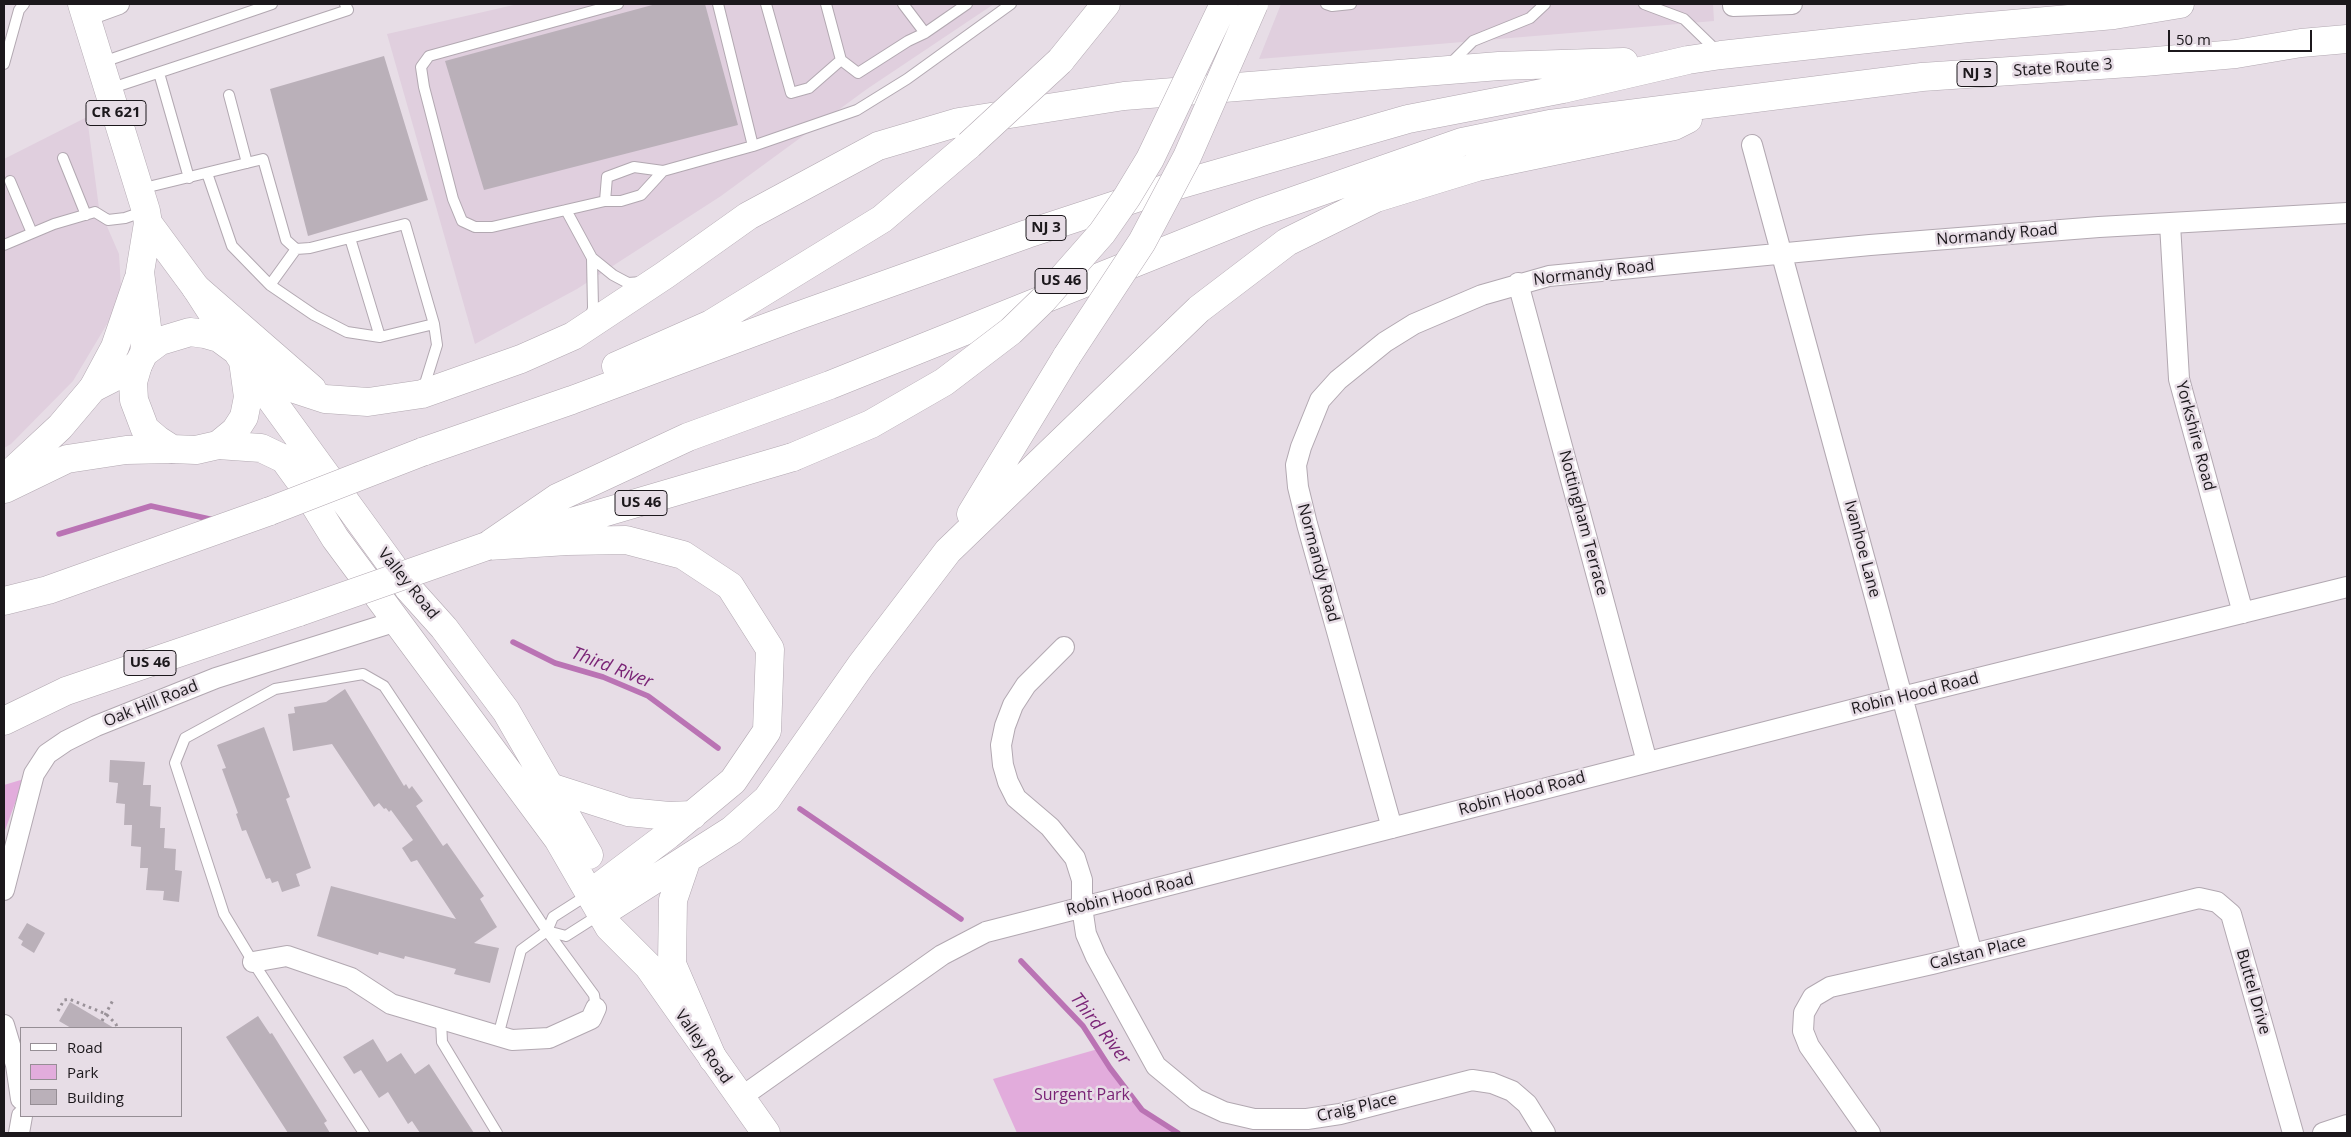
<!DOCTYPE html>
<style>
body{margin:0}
#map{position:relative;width:2351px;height:1137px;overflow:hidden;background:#e7dde6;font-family:"Open Sans",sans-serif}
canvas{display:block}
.frame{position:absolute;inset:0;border:5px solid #1c181c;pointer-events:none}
.legend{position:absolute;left:20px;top:1027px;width:162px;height:90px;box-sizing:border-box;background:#e7dde6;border:1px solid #968e95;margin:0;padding:6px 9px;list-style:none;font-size:15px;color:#1c181c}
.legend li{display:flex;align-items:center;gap:10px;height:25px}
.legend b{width:25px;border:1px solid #968e95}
.scale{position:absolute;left:2168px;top:30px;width:144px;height:22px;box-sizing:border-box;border:2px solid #1c181c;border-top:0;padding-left:6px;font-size:15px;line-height:18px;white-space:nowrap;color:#1c181c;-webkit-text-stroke:4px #e7dde6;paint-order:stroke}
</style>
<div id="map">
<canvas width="2351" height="1137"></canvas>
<div class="frame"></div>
<ul class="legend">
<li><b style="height:6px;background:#fff"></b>Road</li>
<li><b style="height:14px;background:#e2acdc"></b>Park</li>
<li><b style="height:14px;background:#bab0b9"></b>Building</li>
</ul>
<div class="scale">50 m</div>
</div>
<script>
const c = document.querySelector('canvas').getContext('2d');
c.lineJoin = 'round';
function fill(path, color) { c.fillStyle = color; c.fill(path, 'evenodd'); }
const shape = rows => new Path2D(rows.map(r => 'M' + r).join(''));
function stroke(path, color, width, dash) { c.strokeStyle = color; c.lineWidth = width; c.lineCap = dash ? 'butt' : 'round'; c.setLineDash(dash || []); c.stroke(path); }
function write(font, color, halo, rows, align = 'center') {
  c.font = font + ' "Open Sans",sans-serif'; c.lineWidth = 5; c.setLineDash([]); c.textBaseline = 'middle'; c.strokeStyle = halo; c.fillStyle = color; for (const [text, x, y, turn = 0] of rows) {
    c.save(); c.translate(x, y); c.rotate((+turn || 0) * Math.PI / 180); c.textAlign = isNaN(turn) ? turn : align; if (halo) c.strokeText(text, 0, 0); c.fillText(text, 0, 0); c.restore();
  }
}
const built = shape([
 [518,4,994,4,867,89,721,196,577,289,475,344,387,34],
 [1281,4,1713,4,1714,21,1259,59],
 [87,117,99,208,119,254,121,288,116,309,73,381,11,444,4,448,4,159]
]);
const green = shape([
 [24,779,4,833,4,785],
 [1098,1049,1142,1110,1178,1133,1017,1133,993,1079]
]);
const stream = shape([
 [59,534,151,506,214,520],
 [513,642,555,663,603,677,648,696,718,748],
 [800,809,961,919],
 [1021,961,1083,1026,1110,1068,1142,1110,1178,1133]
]);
const building = shape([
 [656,4,705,4,738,125,484,190,445,61],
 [384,56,428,200,308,236,270,89],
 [345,689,404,786,406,784,409,789,412,786,423,801,416,806,443,846,447,843,484,896,480,899,497,927,474,943,499,948,490,983,454,974,456,969,405,956,404,959,379,952,378,955,317,936,331,886,456,919,417,860,411,862,402,848,413,840,391,810,389,812,386,808,384,809,379,803,374,807,332,744,293,751,288,714,295,713,294,707,326,702],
 [264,727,290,797,286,799,311,868,296,874,300,886,282,892,278,881,272,883,270,878,266,879,246,830,242,831,236,814,238,813,222,769,226,768,217,745],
 [110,760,145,762,143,785,151,785,150,806,161,807,160,828,165,828,164,848,176,849,175,870,182,871,179,902,163,900,164,891,146,890,148,868,140,868,141,847,131,846,132,825,124,825,125,804,116,803,118,783,109,782],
 [27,923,45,933,34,953,21,945,23,941,18,938],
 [70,1002,114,1028,71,1028,59,1021],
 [258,1016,270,1034,272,1033,327,1121,324,1123,330,1133,288,1133,226,1037],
 [373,1039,387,1062,401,1053,415,1074,429,1064,474,1133,420,1133,412,1121,408,1124,388,1092,379,1098,361,1070,354,1074,343,1057]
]);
const path = shape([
 [58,1011,64,1000,69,999,106,1014,116,1024,117,1028],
 [102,1021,113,1000]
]);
const lane = shape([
 [618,4,429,56,421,67,424,87,453,199,462,221,475,227,492,227,605,201,621,201,641,195,663,171],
 [766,4,791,93,809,88,841,60,858,73,908,41,925,33,967,4],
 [826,4,841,60],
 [903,4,925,33],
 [1326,4,1332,6,1351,4],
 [1644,4,1684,19,1718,52],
 [100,63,272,4],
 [4,64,19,10,24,4],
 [1449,65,1473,41,1530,18,1545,4],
 [159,73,189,178],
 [109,89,348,10,345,4],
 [229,95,247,163],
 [753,146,857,110,907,79,1011,4],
 [63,158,86,215],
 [10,181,32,233],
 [140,189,263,159,286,240,296,249,310,248,405,224,434,324,380,337,347,332,314,315,270,285,232,246,207,173],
 [605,201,607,177,634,167,663,171,753,146,718,4],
 [566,210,592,258,613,275,628,283,642,282],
 [350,238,380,337],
 [4,245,54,224,95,212,108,220,125,218,145,211],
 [270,285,296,249],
 [590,319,593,308,592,258],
 [423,390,437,345,434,324],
 [547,931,566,936,599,915],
 [441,1020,442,1042,497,1133],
 [498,1036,521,950,547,931,553,917,589,894],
 [364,1133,253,962,224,914,175,763,185,738,275,689,363,674,384,686,547,931,594,995,596,1008]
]);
const street = shape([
 [1733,4,1733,6,1792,4],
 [86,16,119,4],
 [1752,145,1972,954],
 [2170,224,2179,379,2243,613],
 [1518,283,1647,762],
 [1064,647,1026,685,1013,705,1005,726,1001,745,1003,765,1008,782,1016,798,1050,827,1075,858,1082,880,1082,907,1086,934,1096,957,1156,1066,1196,1099,1224,1112,1254,1119,1307,1119,1340,1114,1472,1080,1492,1083,1512,1091,1527,1104,1545,1133],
 [1392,828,1307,524,1298,487,1296,465,1301,447,1320,400,1338,380,1385,342,1414,324,1482,295,1549,276,1870,245,2099,227,2347,213],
 [4,890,34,774,47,754,66,741,96,726,216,678,397,621],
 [253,962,287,956,351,978,391,1004,512,1040,549,1038,591,1019,596,1008],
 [4,1025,16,1065,21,1099],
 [740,1098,942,955,986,932,1902,697,2347,587],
 [19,1133,22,1116],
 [1870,1133,1809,1046,1803,1031,1804,1013,1813,997,1830,987,1932,964,2199,898,2217,902,2231,914,2293,1133],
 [2323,1133,2347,1125]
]);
const secondary = shape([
 [246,365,409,589,444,628,506,711,589,855],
 [218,445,261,448,284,459,300,481,335,538,558,839,609,927,648,966,766,1133],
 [4,479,60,427,93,388,138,365],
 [5,489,67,459,126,450,172,449]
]);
const primary = shape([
 [82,4,146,211,148,223,140,272,147,327,144,353],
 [148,223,196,288,243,361,248,397,244,417,235,431,218,445,196,450,172,449,158,440,145,429,134,400,133,382,138,365,144,353,160,341,190,332,205,334,219,338,234,349],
 [93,388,115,347,138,280]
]);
const highway = shape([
 [1060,61,1106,4],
 [196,288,312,389],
 [616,366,711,324,882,219,969,145],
 [255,376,325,399,368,402,422,394,521,359,573,336,665,275,748,216,878,146,959,122,1124,96,1499,66,1624,62],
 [422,452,572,400,800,315,1027,234,1164,189,1408,119,1563,89,1688,60,1721,55,1968,28,2114,15,2180,4],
 [971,514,1067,356],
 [541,531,793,457],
 [487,546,557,498,688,437,830,385,1259,213,1462,142,1550,124,1922,77,2144,62,2236,54,2301,43,2347,39],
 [488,546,567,541,626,540,683,555,730,586,770,649,767,731,733,781,668,835,591,893],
 [4,601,48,590,270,511],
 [4,721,66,691,299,612],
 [550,787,628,812,669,816,693,815],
 [687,859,673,900,672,964,713,1059],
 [602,913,732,830,767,799,861,665,948,551,1199,309,1287,242,1376,198,1477,167,1674,126,1688,119]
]);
const highwayBridge = shape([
 [969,145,1060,61],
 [1067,356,1142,242,1187,157,1254,4],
 [793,457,871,424,944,382,1011,331,1043,300,1102,233,1127,197,1150,159,1224,4],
 [270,511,422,452],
 [299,612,487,546]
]);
const shields = [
 [1977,74,40],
 [116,113,60],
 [1046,228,40],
 [1061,281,52],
 [641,503,52],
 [150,663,52]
];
const shieldNames = [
 ["NJ 3",1977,74],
 ["CR 621",116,113],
 ["NJ 3",1046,228],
 ["US 46",1061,281],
 ["US 46",641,503],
 ["US 46",150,663]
];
const streetNames = [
 ["State Route 3",2063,68,-4],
 ["Normandy Road",1997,235,-5],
 ["Normandy Road",1594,273,-7],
 ["Yorkshire Road",2195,436,75],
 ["Nottingham Terrace",1583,523,75],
 ["Ivanhoe Lane",1862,549,75],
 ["Normandy Road",1318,563,75],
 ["Valley Road",408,584,51],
 ["Robin Hood Road",1915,694,-14],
 ["Oak Hill Road",151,704,-22],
 ["Robin Hood Road",1522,794,-15],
 ["Robin Hood Road",1130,895,-14],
 ["Calstan Place",1978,953,-14],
 ["Buttel Drive",2253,992,74],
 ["Valley Road",703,1047,55],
 ["Craig Place",1357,1108,-13]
];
const parkNames = [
 ["Surgent Park",1082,1095]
];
const waterNames = [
 ["Third River",612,668,21],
 ["Third River",1100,1029,52]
];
fill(built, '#e0cfde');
fill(green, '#e2acdc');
stroke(stream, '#ba73b4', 5.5);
fill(building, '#bab0b9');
stroke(lane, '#b2a8b1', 12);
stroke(street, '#b2a8b1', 22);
stroke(secondary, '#b2a8b1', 29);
stroke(primary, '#b2a8b1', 29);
stroke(highway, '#b2a8b1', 29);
stroke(path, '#9a9299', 3, [2.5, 4]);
stroke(lane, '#fff', 10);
stroke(street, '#fff', 20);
stroke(secondary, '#fff', 28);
stroke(primary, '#fff', 28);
stroke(highway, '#fff', 28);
stroke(highwayBridge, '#b2a8b1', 29, []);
stroke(highwayBridge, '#fff', 28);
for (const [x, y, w] of shields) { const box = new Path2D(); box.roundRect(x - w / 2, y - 12.5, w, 25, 4); c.fillStyle = '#e7dde6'; c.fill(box); stroke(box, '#1c181c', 1); }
write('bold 15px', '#1c181c', null, shieldNames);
write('16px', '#1c181c', '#e7dde6', streetNames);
write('16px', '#792375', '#e7dde6', parkNames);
write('italic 18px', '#7a2476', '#e7dde6', waterNames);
</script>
